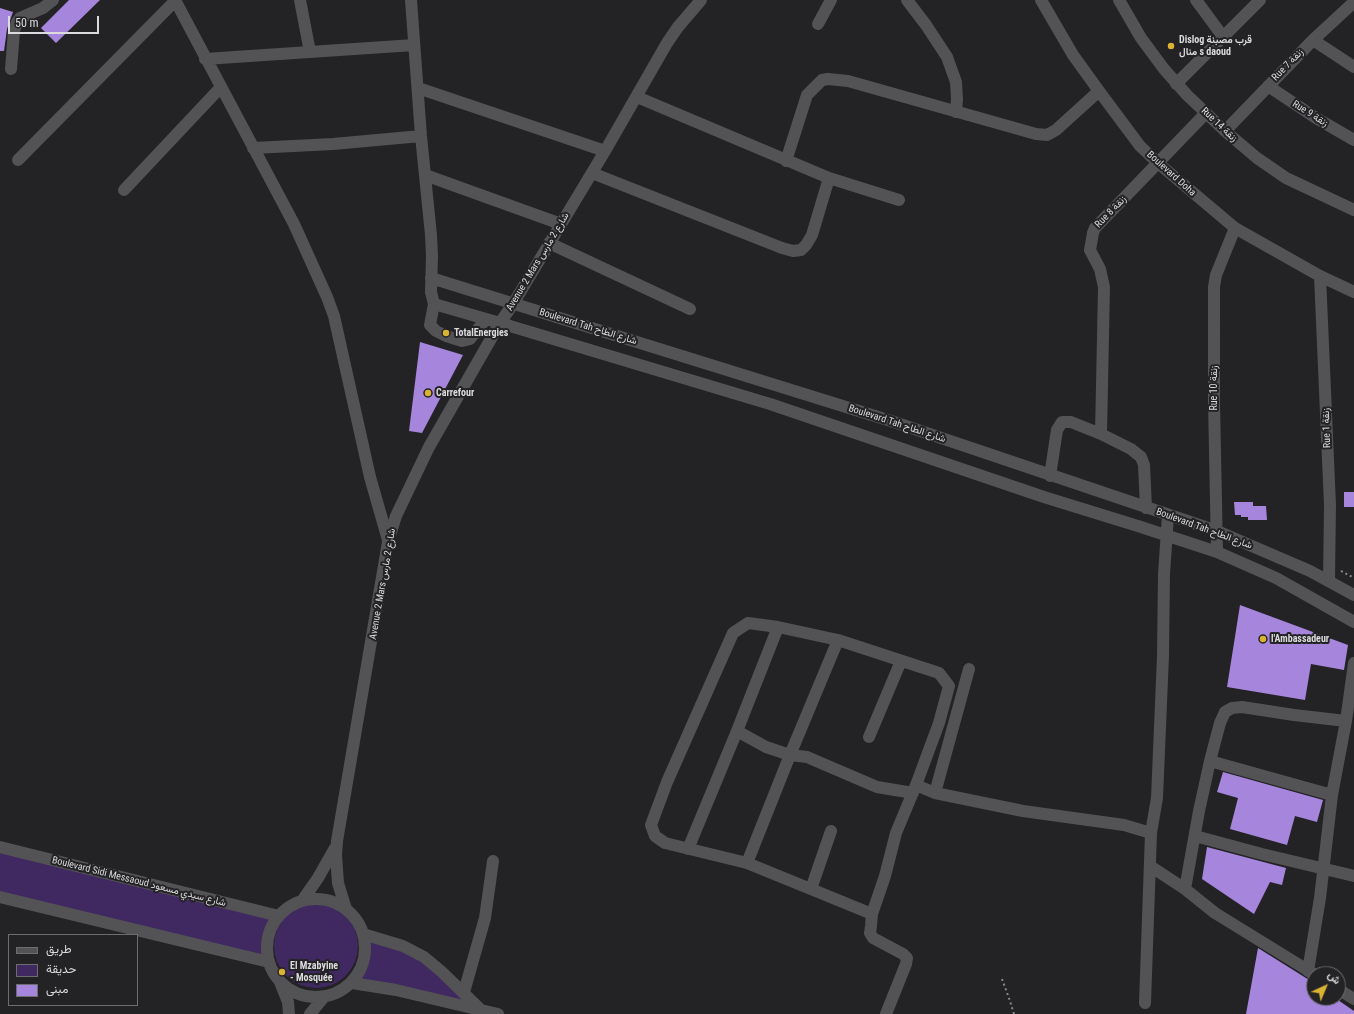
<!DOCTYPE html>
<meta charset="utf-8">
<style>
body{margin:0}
#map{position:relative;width:1354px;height:1014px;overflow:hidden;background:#232225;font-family:"Roboto Condensed",Vazirmatn,sans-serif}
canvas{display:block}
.legend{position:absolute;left:8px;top:934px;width:130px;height:72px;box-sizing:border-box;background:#232225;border:1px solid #6d6c6e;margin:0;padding:5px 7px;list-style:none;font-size:12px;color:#dbdadc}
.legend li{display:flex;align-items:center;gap:8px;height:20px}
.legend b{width:20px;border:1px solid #6d6c6e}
.north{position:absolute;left:1306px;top:966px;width:40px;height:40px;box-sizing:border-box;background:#232225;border:1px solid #6d6c6e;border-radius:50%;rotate:44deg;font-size:11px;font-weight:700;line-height:16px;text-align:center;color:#dbdadc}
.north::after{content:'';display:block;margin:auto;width:14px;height:18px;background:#dbb333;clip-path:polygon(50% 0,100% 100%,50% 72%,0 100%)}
.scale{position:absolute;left:8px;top:16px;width:91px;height:18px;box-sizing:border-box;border:2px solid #dbdadc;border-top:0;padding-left:5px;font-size:12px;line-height:14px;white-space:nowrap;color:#dbdadc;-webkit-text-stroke:3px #232225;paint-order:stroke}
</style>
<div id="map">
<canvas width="1354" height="1014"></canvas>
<ul class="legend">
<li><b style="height:5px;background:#535255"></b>طريق</li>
<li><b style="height:11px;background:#402961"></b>حديقة</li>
<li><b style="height:11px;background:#a685dc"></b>مبنى</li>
</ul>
<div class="north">ش</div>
<div class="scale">50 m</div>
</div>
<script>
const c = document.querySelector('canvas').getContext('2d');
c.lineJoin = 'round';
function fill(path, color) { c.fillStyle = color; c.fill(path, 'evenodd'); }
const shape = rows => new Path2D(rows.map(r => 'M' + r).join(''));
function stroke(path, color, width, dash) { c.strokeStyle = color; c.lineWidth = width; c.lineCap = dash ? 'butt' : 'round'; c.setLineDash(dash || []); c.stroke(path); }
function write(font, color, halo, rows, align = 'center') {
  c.font = font + ' "Roboto Condensed",Vazirmatn,sans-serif'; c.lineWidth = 4; c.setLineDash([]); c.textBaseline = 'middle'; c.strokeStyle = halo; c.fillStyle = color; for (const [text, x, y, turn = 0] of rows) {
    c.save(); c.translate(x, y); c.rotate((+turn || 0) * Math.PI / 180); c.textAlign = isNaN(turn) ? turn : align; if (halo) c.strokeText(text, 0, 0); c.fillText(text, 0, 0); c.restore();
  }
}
const green = shape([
 [0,852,274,917,268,928,264,943,264,957,0,893],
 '274 946a42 42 0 1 1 84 0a42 42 0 1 1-84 0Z',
 [368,939,388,944,421,962,471,1004,357,981,366,964,369,952]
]);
const building = shape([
 [69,0,100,0,56,43,41,28],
 [0,8,13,12,7,29,4,51,0,51],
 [420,342,463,355,422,433,409,431],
 [1344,492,1354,492,1354,507,1344,507],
 [1234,502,1253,502,1253,506,1266,506,1267,520,1248,520,1248,517,1241,517,1241,515,1235,515],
 [1240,605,1348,645,1344,670,1311,664,1305,700,1227,687],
 [1223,772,1323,800,1317,822,1295,816,1287,845,1230,829,1238,798,1217,792],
 [1207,847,1286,868,1282,885,1270,882,1254,914,1202,879],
 [1258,948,1314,983,1314,998,1335,998,1354,1011,1354,1014,1246,1014]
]);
const path = shape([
 [1341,571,1354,578],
 [1002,979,1010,1001,1014,1014]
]);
const minor = shape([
 [175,0,294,224,327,297,334,316,370,477,388,540],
 [300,0,310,52],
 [411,0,421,136,431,235,432,256,431,292,434,304,430,325,436,331,446,336,462,341,470,339,486,319],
 [907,0,926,25,947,57,956,82,957,99,956,112],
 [1041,0,1073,55,1099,91,1140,146,1158,163,1235,228,1320,276,1354,292],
 [1119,0,1141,38,1164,69,1187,95,1225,131,1257,158,1286,178,1354,210],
 [1196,0,1224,38],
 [818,24,831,0],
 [1313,40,1354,67],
 [205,59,414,45],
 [11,69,14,31,17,22,20,18,43,8,53,0],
 [1176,84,1260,0],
 [1268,86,1316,118,1354,140],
 [418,88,605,151],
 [637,97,829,178,899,200],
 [1225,131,1313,40,1354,2],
 [253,148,333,144,421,136],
 [18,160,176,0],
 [786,161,807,95,822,80,828,79,848,81,1036,134,1047,135,1056,130,1099,91],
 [592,173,782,248,793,251,801,250,806,245,812,235,829,178],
 [425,175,561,224],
 [124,190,221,87],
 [549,243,690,309],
 [1320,276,1330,505,1329,581],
 [431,278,891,421,1217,531,1310,571,1354,595],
 [434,304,500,323,770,404,1044,497,1141,527,1217,552,1276,578,1354,622],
 [1101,434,1104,287,1100,269,1090,250,1093,233,1095,228,1206,113],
 [1050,476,1057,430,1062,422,1071,422,1101,434,1131,449,1141,457,1144,465,1146,508],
 [1217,552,1214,402,1214,287,1216,275,1235,228],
 [778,627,737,731,766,747,790,755,807,757,877,787,913,793],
 [869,737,901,661],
 [1210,761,1332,795],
 [935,793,969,669],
 [1195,836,1262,854,1354,876],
 [0,847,279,916],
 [688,849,737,731],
 [747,863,790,755,838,640],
 [1150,866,1185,889,1215,913,1314,974],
 [811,889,831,831],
 [1185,889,1199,811,1210,761,1220,723,1225,712,1232,708,1242,707,1294,715,1346,721],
 [0,897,269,962],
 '267 948a49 49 0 1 1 98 0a49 49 0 1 1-98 0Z',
 [302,901,318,878,335,848],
 [346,909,338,883,336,855,337,841,388,542,396,516,429,447,500,323,513,304,605,151,667,43,678,27,701,0],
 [872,914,747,863,665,843,655,836,651,825,667,782,733,633,748,623,778,627,838,640,939,673,949,686,939,723,916,785],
 [363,934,403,946,424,957,442,972,481,1010],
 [1308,971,1320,898,1332,795,1346,721,1354,663],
 [280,982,288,1002,289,1014],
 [352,983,396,990,498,1014],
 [1338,989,1354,999],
 [464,992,485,918,493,861],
 [1145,1003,1151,833,1157,798,1163,656,1164,574,1168,515],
 [310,1014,324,997],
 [886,1014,906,964,907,958,903,954,873,938,870,933,871,926,872,914,885,876,896,833,916,785,935,793,1023,811,1124,825,1151,833]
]);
const markers = [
 [1171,46,4,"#dbb333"],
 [446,333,4,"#dbb333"],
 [428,393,4,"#dbb333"],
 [1263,639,4,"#dbb333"],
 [282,972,4,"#dbb333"]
];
const poiNames = [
 ["Dislog قرب مصبنة",1179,40],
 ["منال s daoud",1179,52],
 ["TotalEnergies",454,333],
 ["Carrefour",436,393],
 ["l'Ambassadeur",1271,639],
 ["El Mzabyine",290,966],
 ["- Mosquée",290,978]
];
const streetNames = [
 ["Rue 7 زنقة",1288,65,-46],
 ["Rue 9 زنقة",1310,114,32],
 ["Rue 14 زنقة",1219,125,43],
 ["Boulevard Doha",1171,174,42],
 ["Rue 8 زنقة",1111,212,-46],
 ["Avenue 2 Mars شارع 2 مارس",538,262,-59],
 ["Boulevard Tah شارع الطاح",588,327,17],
 ["Rue 10 زنقة",1214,388,-90],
 ["Boulevard Tah شارع الطاح",897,424,18],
 ["Rue 1 زنقة",1327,428,-92],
 ["Boulevard Tah شارع الطاح",1204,529,20],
 ["Avenue 2 Mars شارع 2 مارس",383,584,-80],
 ["Boulevard Sidi Messaoud شارع سيدي مسعود",139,882,14]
];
fill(green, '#402961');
fill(building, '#a685dc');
stroke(path, '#888789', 2, [2, 3]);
stroke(minor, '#535255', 12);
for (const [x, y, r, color] of markers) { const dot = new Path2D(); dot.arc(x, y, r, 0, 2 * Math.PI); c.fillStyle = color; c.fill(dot); stroke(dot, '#232225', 1.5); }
write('bold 10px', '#dbdadc', '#232225', poiNames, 'left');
write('10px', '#dbdadc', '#232225', streetNames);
</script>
